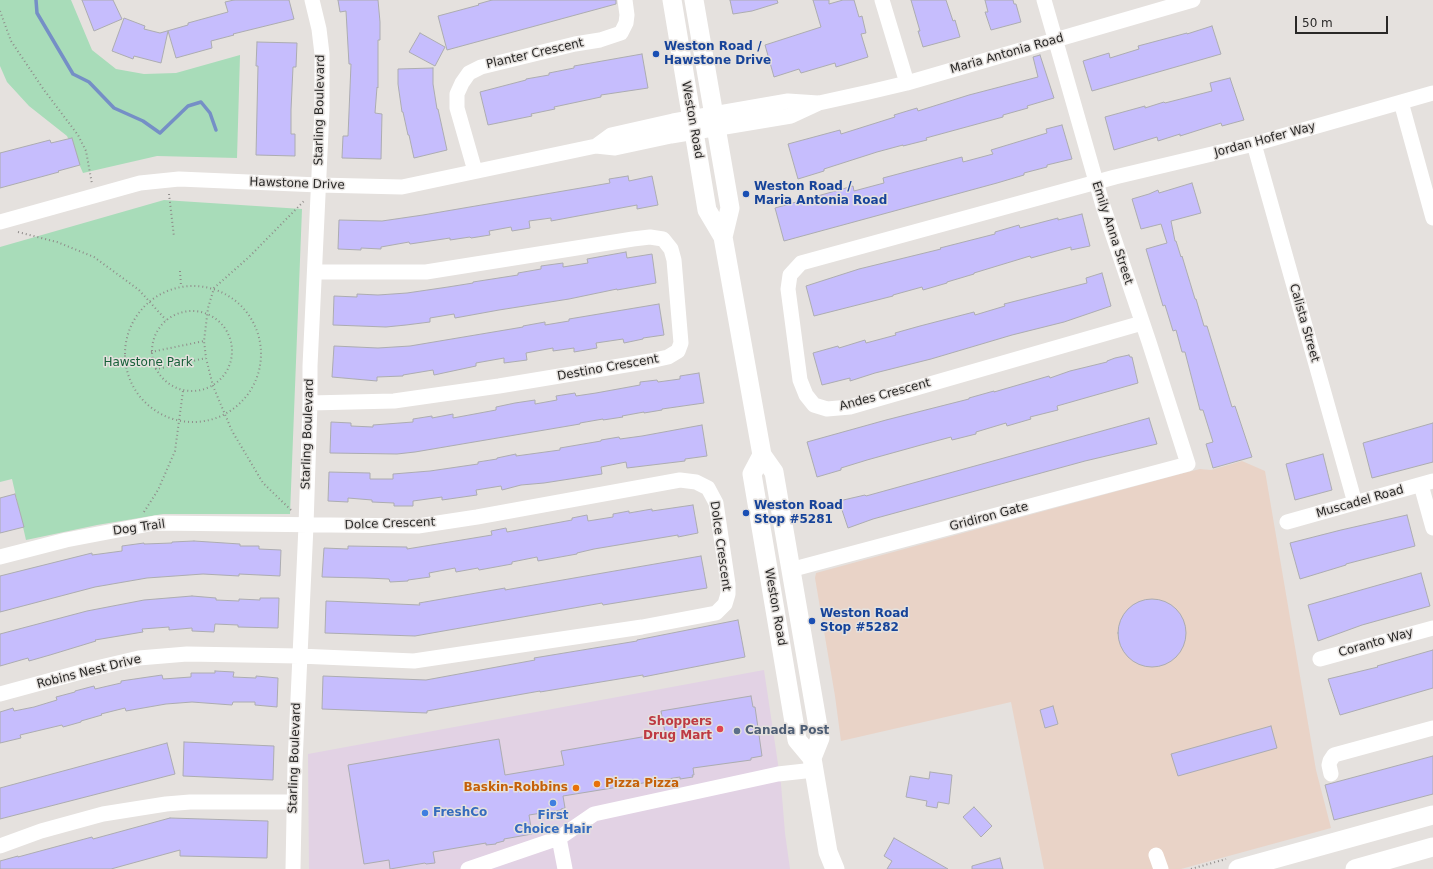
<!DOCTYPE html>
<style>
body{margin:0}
#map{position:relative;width:1433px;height:869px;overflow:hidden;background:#e5e1de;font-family:"DejaVu Sans",sans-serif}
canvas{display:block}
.scale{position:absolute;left:1295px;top:16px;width:93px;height:18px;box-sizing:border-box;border:2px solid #292827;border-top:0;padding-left:5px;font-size:12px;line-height:14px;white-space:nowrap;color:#292827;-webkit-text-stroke:3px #e5e1de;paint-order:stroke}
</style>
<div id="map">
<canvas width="1433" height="869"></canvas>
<div class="scale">50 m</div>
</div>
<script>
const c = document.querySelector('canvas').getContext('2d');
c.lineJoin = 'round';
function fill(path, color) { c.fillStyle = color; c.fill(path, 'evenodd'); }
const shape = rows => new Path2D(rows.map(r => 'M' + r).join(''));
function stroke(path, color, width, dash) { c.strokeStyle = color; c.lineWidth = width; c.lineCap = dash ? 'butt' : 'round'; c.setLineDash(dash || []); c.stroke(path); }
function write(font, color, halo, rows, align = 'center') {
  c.font = font + ' "DejaVu Sans",sans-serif'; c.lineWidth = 3; c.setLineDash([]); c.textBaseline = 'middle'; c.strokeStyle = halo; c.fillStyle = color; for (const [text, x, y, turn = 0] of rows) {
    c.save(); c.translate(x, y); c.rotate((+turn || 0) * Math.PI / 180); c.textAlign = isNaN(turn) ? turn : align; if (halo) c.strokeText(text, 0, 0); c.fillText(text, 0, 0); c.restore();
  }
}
const commercial = shape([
 [764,670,781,784,785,833,790,869,309,869,308,754]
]);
const industrial = shape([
 [1242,461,1265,471,1316,770,1331,828,1181,869,1044,869,1011,702,841,741,835,696,815,578,816,573,1184,473,1200,469,1211,470]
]);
const green = shape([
 [0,0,71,0,92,50,116,69,144,74,176,73,240,55,237,158,157,156,83,173,67,136,29,106,7,82,0,66],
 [164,200,302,209,290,514,163,514,97,525,26,540,12,479,0,482,0,247]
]);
const stream = shape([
 [36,0,37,13,73,74,89,82,114,108,143,121,160,133,188,106,201,102,210,113,216,130]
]);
const building = shape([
 [82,0,113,0,122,19,94,31,82,0],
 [234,0,289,0,294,19,233,34,234,35,211,41,212,48,176,58,168,31,161,63,134,56,133,59,112,51,124,18,145,26,144,29,160,33,188,25,188,23,228,12,225,2,234,0],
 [338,0,378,0,380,22,380,40,378,40,378,88,377,87,375,113,382,114,381,159,342,158,343,136,348,136,351,64,349,64,346,11,340,12,338,0],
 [492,0,616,0,616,4,447,50,438,16,479,5,478,4,492,0],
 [730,0,777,0,778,3,752,11,733,14,730,0],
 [813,0,829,0,829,4,843,0,854,0,859,17,862,16,866,33,861,34,868,57,836,67,835,63,801,73,799,69,774,77,765,45,821,27,813,0],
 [911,0,946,0,953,21,955,20,960,37,923,47,918,31,920,31,911,0],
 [985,0,1013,0,1014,4,1016,4,1021,22,991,30,985,12,988,12,985,0],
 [1212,26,1221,54,1092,91,1083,61,1109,53,1110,58,1139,49,1138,46,1187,33,1187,34,1212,26],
 [420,33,445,47,435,66,409,52,420,33],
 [257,42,297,43,296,67,293,67,291,110,291,134,295,134,295,156,256,155,258,66,256,66,257,42],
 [642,54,648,88,601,95,601,97,554,107,555,109,531,114,532,116,488,125,480,92,526,80,526,79,549,75,549,73,574,68,574,66,642,54],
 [1040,55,1054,98,1027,106,1028,108,1003,115,1003,117,926,138,927,140,903,146,903,145,877,152,824,169,824,171,798,179,788,144,840,130,841,134,895,117,894,115,917,108,918,111,969,95,1038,77,1033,57,1040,55],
 [433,68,433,84,437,109,438,109,447,150,414,158,409,135,408,135,403,112,402,112,398,84,398,69,433,68],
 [1230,78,1244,120,1222,126,1221,123,1180,136,1180,134,1158,141,1157,137,1114,150,1105,117,1145,106,1145,108,1164,102,1165,103,1212,91,1210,83,1230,78],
 [1062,125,1072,159,1047,165,1047,167,1024,173,1024,175,997,183,784,241,775,208,853,186,854,191,884,183,883,178,962,157,963,162,993,154,991,150,1047,133,1046,129,1062,125],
 [72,138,80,165,58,171,59,172,0,188,0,153,50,140,51,143,72,138],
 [628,176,629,181,652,176,658,205,637,209,637,205,551,221,551,218,529,221,530,228,512,231,511,227,489,231,490,235,471,238,470,237,450,240,450,238,410,244,409,242,381,247,381,249,361,248,361,250,338,249,339,220,382,221,423,215,610,183,609,179,628,176],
 [1192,183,1201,213,1171,221,1175,241,1176,241,1181,257,1182,256,1195,299,1196,299,1204,326,1207,326,1232,407,1235,406,1252,457,1213,468,1206,444,1213,442,1203,410,1200,410,1185,352,1182,352,1176,330,1173,331,1165,305,1163,306,1146,249,1167,243,1161,224,1141,229,1132,199,1149,194,1158,190,1159,193,1192,183],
 [1082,214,1090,246,1071,250,1071,247,1031,258,1030,256,974,273,974,274,947,282,947,283,923,290,922,287,893,295,893,296,814,316,806,286,859,269,941,249,940,248,995,234,995,232,1019,225,1020,228,1058,218,1058,220,1082,214],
 [626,252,627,258,652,254,656,283,617,290,617,289,569,299,499,310,455,318,454,314,430,318,430,322,406,325,386,327,333,325,334,296,357,297,357,294,378,295,407,293,448,287,473,283,473,282,518,275,518,273,541,269,541,266,563,263,563,267,588,263,587,259,626,252],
 [1102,273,1111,306,1064,322,1012,335,931,359,875,373,850,381,850,378,822,385,813,353,838,346,839,348,865,340,866,343,896,335,895,333,920,326,974,312,975,315,1005,306,1004,304,1087,283,1086,278,1102,273],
 [659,304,664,335,643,338,643,339,624,343,623,339,596,343,597,348,574,352,574,348,553,351,553,348,526,353,527,360,504,363,504,358,476,363,476,366,434,375,433,370,403,375,403,376,377,377,377,381,332,377,334,346,378,348,410,346,523,327,523,326,545,322,545,325,569,321,569,319,659,304],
 [1129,355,1130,357,1132,357,1138,383,1057,406,1058,410,1030,417,1031,419,1007,426,1006,423,976,432,976,434,952,440,951,437,921,445,867,460,841,468,841,470,817,477,807,442,886,420,969,399,969,398,994,391,994,392,1049,376,1050,378,1070,371,1107,362,1107,361,1115,358,1129,355],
 [699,373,704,403,662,409,662,410,644,413,644,412,622,416,623,417,603,420,603,419,580,423,580,424,415,452,397,454,330,453,331,422,351,423,351,426,373,427,373,425,413,422,413,419,432,416,432,418,453,414,453,418,496,410,496,407,515,403,535,400,535,404,557,400,556,396,575,393,576,396,596,393,640,385,640,382,657,380,658,382,680,379,680,376,699,373],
 [1149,418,1157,444,1085,461,873,519,848,528,839,501,865,495,866,496,1149,418],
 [1433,423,1433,462,1372,478,1363,443,1433,423],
 [702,425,707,456,685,459,685,461,627,468,626,462,601,467,602,474,544,483,521,485,502,490,501,486,476,490,477,495,442,500,442,497,413,501,413,506,394,506,394,503,372,502,372,500,348,498,348,502,328,501,329,472,370,473,370,479,393,479,393,474,430,471,478,464,478,462,497,459,497,458,516,454,516,456,560,450,560,448,601,441,601,440,619,437,620,439,642,436,702,425],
 [1323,454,1332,490,1295,500,1286,464,1323,454],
 [15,494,24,527,0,533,0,498,15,494],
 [693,505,698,533,678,537,678,535,594,549,577,553,577,554,538,561,537,557,512,562,512,564,479,570,478,568,456,572,455,568,429,573,430,577,408,580,408,581,390,582,389,579,367,578,322,577,324,548,348,549,348,546,407,547,407,549,492,535,491,531,506,528,507,532,572,520,572,518,587,515,588,521,613,517,613,514,629,511,629,513,652,509,652,511,693,505],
 [1407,515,1415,546,1346,564,1346,565,1300,579,1290,543,1341,530,1407,515],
 [194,541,240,544,240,546,259,546,259,549,281,550,280,576,239,574,239,576,203,574,147,578,95,587,0,612,0,576,92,553,92,555,122,551,122,546,144,543,144,544,172,543,172,542,194,541],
 [701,556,707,588,603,605,602,603,415,636,325,633,326,601,420,605,419,603,505,588,505,590,701,556],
 [1421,573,1430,606,1362,625,1318,641,1308,605,1421,573],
 [192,596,216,598,216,600,239,601,239,599,260,600,260,598,279,598,278,628,238,627,238,625,215,624,214,632,192,631,192,628,169,630,169,627,142,629,143,632,95,640,96,641,50,655,29,661,28,658,0,666,0,634,87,611,144,600,192,596],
 '1118 633a34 34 0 1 1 68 0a34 34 0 1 1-68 0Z',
 [738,620,745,657,643,677,643,675,540,692,540,691,427,711,427,713,322,709,323,676,426,680,535,660,534,658,637,641,637,640,738,620],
 [1433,650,1433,688,1340,715,1328,679,1378,667,1377,666,1433,650],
 [215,671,234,672,233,677,256,678,256,676,278,678,277,707,255,705,255,702,233,702,232,705,192,702,166,704,126,711,125,708,101,714,102,715,81,721,81,722,63,727,62,725,20,735,21,738,0,743,0,712,13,708,14,711,34,707,57,700,56,697,75,692,75,691,94,686,95,689,121,683,121,681,162,675,163,679,191,677,191,673,215,673,215,671],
 [751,696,753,707,755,707,762,756,751,758,751,760,693,768,694,775,692,775,693,777,680,779,680,777,563,796,565,808,561,809,561,810,529,815,532,834,504,839,504,841,496,843,496,844,486,845,486,843,433,852,435,863,426,864,425,863,390,869,389,860,364,864,348,765,499,739,505,775,564,765,561,751,665,733,661,711,751,696],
 [1053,706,1058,724,1045,728,1040,710,1053,706],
 [1271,726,1277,748,1178,776,1171,754,1271,726],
 [184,742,274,746,273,780,183,776,184,742],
 [167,743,175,774,0,819,0,788,167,743],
 [1433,756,1433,794,1334,820,1325,785,1433,756],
 [930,772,952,775,949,804,938,802,937,808,926,806,927,801,906,797,910,776,929,779,930,772],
 [974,807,992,826,981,837,963,817,974,807],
 [170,818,268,821,267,858,180,856,180,850,111,869,0,869,0,861,18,856,18,857,92,837,93,839,170,818],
 [894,838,948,869,887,869,892,861,884,856,894,838],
 [1000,858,1003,869,972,869,972,866,1000,858]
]);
const path = shape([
 [0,11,11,41,44,90,78,135,86,151,92,184],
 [169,194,174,237],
 [18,232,57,242,94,257,139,290,166,320],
 [180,271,181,286],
 '125 354a68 68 0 1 1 136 0a68 68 0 1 1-136 0Z',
 '152 351a40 40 0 1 1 80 0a40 40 0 1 1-80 0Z',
 [151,352,204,341],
 [155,369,162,368,206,358],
 [291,510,263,483,232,431,213,386,206,358,204,341,208,308,214,288,249,257,304,201],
 [144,512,158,490,175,451,183,391],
 [1191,869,1226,859]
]);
const minor = shape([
 [882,0,907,83],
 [1401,102,1433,218],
 [1254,144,1355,503],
 [596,146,611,135,673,121,788,101,818,103],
 [475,171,457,108,457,94,462,83,469,73,481,67,575,44,600,40,621,33,626,23,627,15,625,0],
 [0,222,140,183,179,179,319,185,402,187,596,146,615,148,671,136,791,116,819,103,869,92,907,83,1193,0],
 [1142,323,850,407,827,409,814,405,806,395,800,380,788,289,790,275,801,263,1115,177,1254,144,1433,93],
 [310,403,394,401,499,386,650,361,668,357,678,351,681,343,674,260,671,249,663,239,650,237,633,239,426,272,315,272],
 [1421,485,1433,528],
 [1287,522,1433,481],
 [0,557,66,540,155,523,418,526,477,517,680,480,696,482,708,488,716,503,728,584,728,594,725,604,716,613,642,627,414,661,299,656,187,654,139,658,92,669,0,694],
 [790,570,1188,464,1149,342,1103,206,1044,0],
 [1320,659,1433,628],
 [1331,774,1329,765,1330,761,1334,755,1433,728],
 [559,838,565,869],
 [0,846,41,831,103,814,166,804,190,802,293,802],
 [1156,855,1161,869],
 [293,869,295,763,306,526,310,403,310,366,322,110,322,54,319,29,312,0],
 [468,869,559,838,594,814,778,774,814,770]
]);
const major = shape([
 [672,0,707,210,723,237,762,455,774,472,820,738,812,758,814,770,828,852,835,869],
 [694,0,730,208,723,237],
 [762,455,752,474,797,740,812,758],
 [1238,869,1433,815],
 [1355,869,1433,847]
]);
const markers = [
 [656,54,4,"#1a4fb4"],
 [746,194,4,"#1a4fb4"],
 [746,513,4,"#1a4fb4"],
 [812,621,4,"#1a4fb4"],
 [720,729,4,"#e0444e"],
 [737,731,4,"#5c6f8a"],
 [597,784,4,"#e8710a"],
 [576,788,4,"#e8710a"],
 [553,803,4,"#3f7fe0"],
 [425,813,4,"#3f7fe0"]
];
const transitNames = [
 ["Weston Road /",664,47],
 ["Hawstone Drive",664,61],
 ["Weston Road /",754,187],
 ["Maria Antonia Road",754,201],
 ["Weston Road",754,506],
 ["Stop #5281",754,520],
 ["Weston Road",820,614],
 ["Stop #5282",820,628]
];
const streetNames = [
 ["Planter Crescent",535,54,-13],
 ["Maria Antonia Road",1007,54,-16],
 ["Starling Boulevard",320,110,-89],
 ["Weston Road",692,120,80],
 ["Jordan Hofer Way",1265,140,-15],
 ["Hawstone Drive",297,184,2],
 ["Emily Anna Street",1112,233,72],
 ["Calista Street",1304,323,74],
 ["Destino Crescent",608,368,-10],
 ["Andes Crescent",885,395,-15],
 ["Starling Boulevard",308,434,-88],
 ["Muscadel Road",1360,502,-16],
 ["Gridiron Gate",989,517,-15],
 ["Dolce Crescent",390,524,-2],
 ["Dog Trail",139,528,-8],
 ["Dolce Crescent",720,546,82],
 ["Weston Road",775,607,80],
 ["Coranto Way",1376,643,-16],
 ["Robins Nest Drive",89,672,-14],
 ["Starling Boulevard",295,758,-88]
];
const parkNames = [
 ["Hawstone Park",148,363]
];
const healthNames = [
 ["Shoppers",712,722],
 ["Drug Mart",712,736]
];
const serviceNames = [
 ["Canada Post",745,731]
];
const foodNames = [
 ["Pizza Pizza",605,784],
 ["Baskin-Robbins",568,788,"right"]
];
const shopNames = [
 ["FreshCo",433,813],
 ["First",553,816,"center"],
 ["Choice Hair",553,830,"center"]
];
fill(commercial, '#e2d2e4');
fill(industrial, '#e9d3c7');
fill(green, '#a8dcb9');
stroke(stream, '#758fc6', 3.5);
fill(building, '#c6bdfd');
stroke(building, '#acacb0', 1);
stroke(path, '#8f8c8a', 2, [1, 3]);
stroke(minor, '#fff', 15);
stroke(major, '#fff', 19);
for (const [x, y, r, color] of markers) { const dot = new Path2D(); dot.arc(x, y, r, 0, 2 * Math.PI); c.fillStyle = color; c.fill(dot); stroke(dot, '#e5e1de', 1.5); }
write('bold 12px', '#164399', '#e5e1de', transitNames, 'left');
write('12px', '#292827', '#e5e1de', streetNames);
write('12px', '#18603a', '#e5e1de', parkNames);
write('bold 12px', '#be3a42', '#e5e1de', healthNames, 'right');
write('bold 12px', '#4e5e75', '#e5e1de', serviceNames, 'left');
write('bold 12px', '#c56008', '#e5e1de', foodNames, 'left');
write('bold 12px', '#366cbe', '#e5e1de', shopNames, 'left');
</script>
